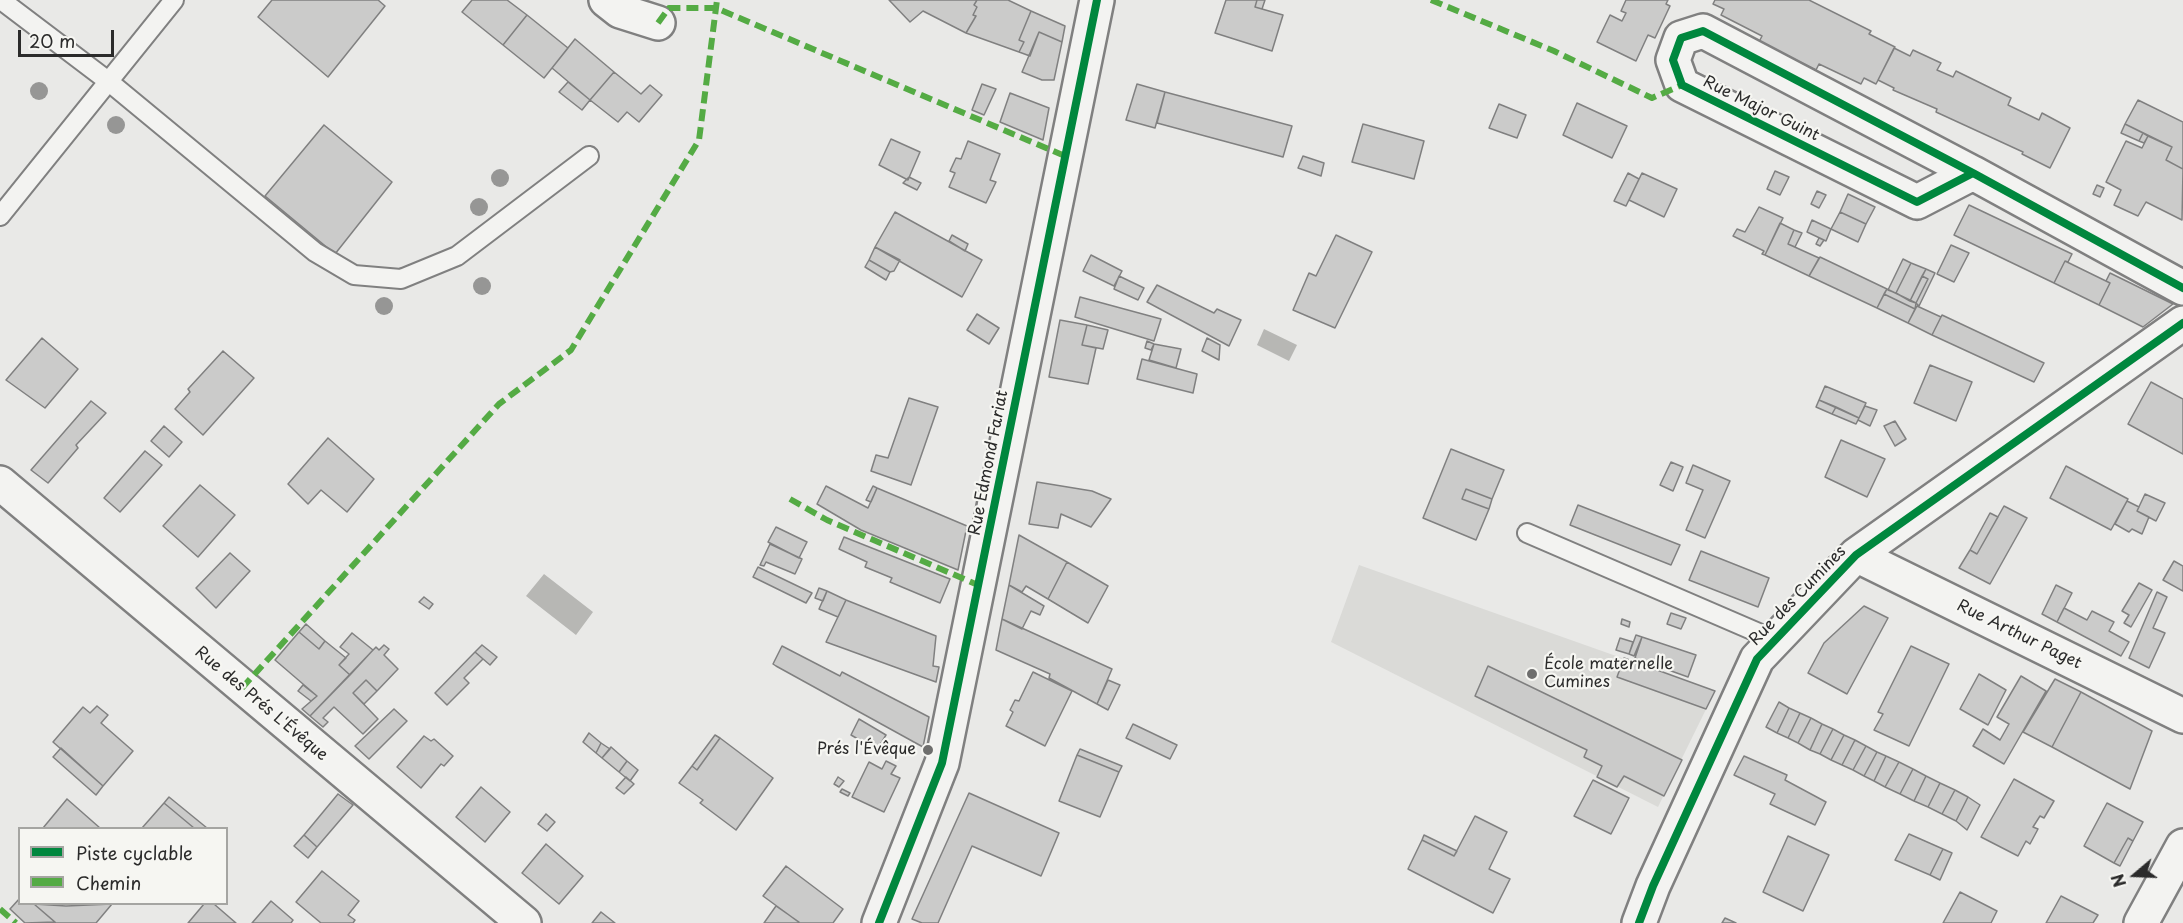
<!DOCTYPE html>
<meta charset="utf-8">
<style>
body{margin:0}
#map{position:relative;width:2183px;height:923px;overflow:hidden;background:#e9e9e7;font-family:"Playpen Sans",sans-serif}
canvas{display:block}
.legend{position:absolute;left:18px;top:827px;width:210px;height:78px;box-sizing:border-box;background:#f6f6f2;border:2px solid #a5a5a2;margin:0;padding:8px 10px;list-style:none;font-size:18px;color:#2b2b2b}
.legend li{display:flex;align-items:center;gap:12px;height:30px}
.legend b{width:30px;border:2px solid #a5a5a2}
.north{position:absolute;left:2105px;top:845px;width:60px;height:60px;-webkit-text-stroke:4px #f6f6f2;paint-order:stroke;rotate:251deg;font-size:16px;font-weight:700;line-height:24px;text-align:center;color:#2b2b2b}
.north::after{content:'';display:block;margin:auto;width:21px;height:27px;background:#2b2b2b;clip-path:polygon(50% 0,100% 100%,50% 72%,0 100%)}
.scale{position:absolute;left:18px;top:30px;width:96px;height:27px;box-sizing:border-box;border:3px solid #2b2b2b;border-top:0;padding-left:8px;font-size:18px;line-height:21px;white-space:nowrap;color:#2b2b2b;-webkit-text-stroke:4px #f6f6f2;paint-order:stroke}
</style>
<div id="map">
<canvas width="2183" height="923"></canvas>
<ul class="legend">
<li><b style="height:8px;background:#00873e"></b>Piste cyclable</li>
<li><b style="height:8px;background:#54ab44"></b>Chemin</li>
</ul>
<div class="north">N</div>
<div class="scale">20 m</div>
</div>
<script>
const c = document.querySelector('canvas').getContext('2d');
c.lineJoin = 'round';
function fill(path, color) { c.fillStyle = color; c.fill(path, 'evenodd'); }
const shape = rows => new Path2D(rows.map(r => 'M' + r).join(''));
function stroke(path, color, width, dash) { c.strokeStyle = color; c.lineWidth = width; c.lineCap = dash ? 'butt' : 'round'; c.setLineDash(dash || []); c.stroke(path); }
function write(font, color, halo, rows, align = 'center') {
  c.font = font + ' "Playpen Sans",sans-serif'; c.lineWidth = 4.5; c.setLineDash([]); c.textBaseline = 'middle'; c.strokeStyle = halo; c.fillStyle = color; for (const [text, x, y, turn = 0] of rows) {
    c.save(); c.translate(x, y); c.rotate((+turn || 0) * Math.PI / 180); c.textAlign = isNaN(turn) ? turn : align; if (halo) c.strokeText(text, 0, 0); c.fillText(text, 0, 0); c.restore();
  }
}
const built = shape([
 [1359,565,1715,691,1658,807,1331,642]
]);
const water = shape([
 [1264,329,1297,345,1289,361,1257,345],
 [544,574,593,612,576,635,526,596]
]);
const building = shape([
 [272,0,378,0,385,6,328,77,258,17,272,0],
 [472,0,507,0,527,15,503,45,462,12,472,0],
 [889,0,977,0,974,5,977,7,973,15,976,16,966,33,923,11,910,22,889,0],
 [977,0,1008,0,1031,11,1019,40,1024,42,1019,52,966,33,976,16,973,15,977,7,974,5,977,0],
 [1226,0,1257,0,1255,7,1283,15,1272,51,1215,33,1226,0],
 [1257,0,1265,0,1262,9,1255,7,1257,0],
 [1626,0,1668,0,1666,4,1670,6,1655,38,1648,35,1636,61,1597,42,1610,15,1622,21,1626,13,1621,11,1626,0],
 [1715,0,1809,0,1871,31,1869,34,1895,47,1876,84,1864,78,1861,84,1819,64,1816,70,1759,42,1762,36,1721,15,1724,9,1713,4,1715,0],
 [1031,11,1065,26,1062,42,1039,32,1030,56,1019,52,1024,42,1019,40,1031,11],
 [527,15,568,48,544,78,503,45,527,15],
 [1039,32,1062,42,1054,80,1042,80,1022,72,1039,32],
 [575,39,614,72,590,100,552,68,575,39],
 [1894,48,1910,56,1913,50,1941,63,1937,70,1953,77,1956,71,2011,98,2008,105,2039,120,2042,113,2070,128,2050,168,2022,154,2023,152,1936,112,1937,109,1893,90,1894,88,1878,80,1894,48],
 [614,72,641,94,650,85,662,95,639,122,627,112,618,122,590,100,614,72],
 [568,82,590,100,582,110,559,92,568,82],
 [982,84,996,89,984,115,972,110,982,84],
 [1137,84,1165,92,1155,128,1126,120,1137,84],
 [1165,92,1292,126,1283,157,1157,123,1165,92],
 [1010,93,1049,108,1043,140,1000,122,1010,93],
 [2138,100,2183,122,2183,169,2166,160,2172,147,2125,124,2138,100],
 [1577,103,1627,126,1612,158,1563,135,1577,103],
 [1499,104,1526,115,1517,138,1489,128,1499,104],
 [1363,124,1424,141,1414,179,1352,162,1363,124],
 [2125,124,2143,133,2139,141,2121,133,2125,124],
 [324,125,392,182,335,254,265,196,324,125],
 [2143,133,2148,136,2144,143,2139,141,2143,133],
 [2148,136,2172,147,2166,160,2183,169,2182,220,2146,202,2138,216,2114,205,2121,190,2106,182,2126,141,2142,148,2148,136],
 [891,139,920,152,908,180,879,165,891,139],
 [968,141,1000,154,990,180,996,182,986,203,949,187,955,173,950,171,956,158,961,159,968,141],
 [1303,156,1324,163,1321,176,1298,168,1303,156],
 [1775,171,1789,177,1780,195,1767,189,1775,171],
 [1628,173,1639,179,1626,206,1614,201,1628,173],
 [1642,173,1677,189,1664,217,1629,200,1642,173],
 [909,177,921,183,917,190,903,183,909,177],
 [2097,185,2104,188,2100,197,2093,194,2097,185],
 [1817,191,1826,195,1819,208,1811,204,1817,191],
 [1848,194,1875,207,1866,224,1840,212,1848,194],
 [1969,205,2072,254,2068,262,2065,261,2054,283,1954,235,1969,205],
 [1759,207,1783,218,1765,255,1762,254,1764,251,1733,236,1737,229,1745,232,1759,207],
 [895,212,982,260,962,297,875,247,895,212],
 [1840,212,1866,224,1858,242,1831,229,1840,212],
 [1812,220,1831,229,1826,241,1807,232,1812,220],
 [1780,223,1794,230,1788,244,1819,258,1809,276,1765,255,1780,223],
 [1794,230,1802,233,1795,247,1788,244,1794,230],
 [952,235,968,244,965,251,949,241,952,235],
 [1336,235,1372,252,1335,328,1293,310,1309,273,1316,276,1336,235],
 [1819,238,1824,240,1820,246,1816,244,1819,238],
 [1951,245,1969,253,1954,282,1937,274,1951,245],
 [875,247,900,260,894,271,890,272,869,260,875,247],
 [1091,255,1122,271,1114,286,1083,271,1091,255],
 [1820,257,1887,289,1877,308,1809,276,1820,257],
 [1903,259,1911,263,1896,293,1888,290,1903,259],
 [869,260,890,272,886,280,865,267,869,260],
 [2065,261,2110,283,2099,305,2054,283,2065,261],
 [1911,263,1926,269,1910,301,1896,293,1911,263],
 [1926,269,1935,273,1919,306,1916,303,1928,279,1922,276,1926,269],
 [2110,273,2173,304,2143,327,2099,305,2110,283,2106,281,2110,273],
 [1119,276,1144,288,1138,300,1114,289,1119,276],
 [1922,276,1928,279,1916,303,1910,301,1922,276],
 [1157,285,1214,313,1217,309,1241,320,1229,346,1147,302,1157,285],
 [1887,289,1916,303,1915,309,1884,294,1887,289],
 [1884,294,1915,309,1908,323,1877,308,1884,294],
 [1080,297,1161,319,1154,341,1075,317,1080,297],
 [1917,306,1941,317,1932,335,1908,323,1917,306],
 [977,314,999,328,989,344,967,330,977,314],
 [1942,315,2044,363,2034,382,1932,335,1942,315],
 [1060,320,1087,325,1082,345,1096,348,1088,384,1049,377,1060,320],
 [1087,325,1108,330,1103,349,1082,345,1087,325],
 [42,338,78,369,45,408,6,380,42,338],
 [1207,338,1220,345,1219,360,1202,351,1207,338],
 [1147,341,1154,344,1151,350,1145,348,1147,341],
 [1154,344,1181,349,1176,368,1149,360,1154,344],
 [223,351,254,378,203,435,175,409,190,392,188,389,223,351],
 [1142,359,1197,374,1193,393,1137,379,1142,359],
 [1930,365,1972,382,1956,421,1914,403,1930,365],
 [2151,382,2183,399,2183,454,2128,424,2151,382],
 [1825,386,1866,403,1859,418,1819,400,1825,386],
 [909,398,938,407,911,485,871,471,876,455,888,458,909,398],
 [1819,400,1836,407,1832,414,1816,407,1819,400],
 [91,401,106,413,76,445,78,448,48,483,31,470,91,401],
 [1865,406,1877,410,1870,426,1858,420,1865,406],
 [1836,407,1859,418,1856,424,1832,414,1836,407],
 [1895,421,1906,439,1895,446,1884,426,1895,421],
 [164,426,182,442,169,457,151,441,164,426],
 [328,438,374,479,347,512,321,490,308,504,288,484,328,438],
 [1841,440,1885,459,1867,497,1825,477,1841,440],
 [1451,449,1504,470,1492,499,1466,489,1462,499,1489,509,1476,540,1423,518,1451,449],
 [145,451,162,465,120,512,104,498,145,451],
 [1671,462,1683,467,1673,491,1660,485,1671,462],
 [1693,465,1730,481,1705,538,1686,530,1703,490,1686,483,1693,465],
 [2066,466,2128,499,2111,530,2050,498,2066,466],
 [1037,482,1092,491,1111,499,1091,527,1061,514,1058,528,1029,524,1037,482],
 [200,485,235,515,198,557,163,526,200,485],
 [826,486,868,508,877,488,967,526,958,570,861,530,817,504,826,486],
 [873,486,877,488,871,502,866,500,873,486],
 [1466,489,1492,499,1489,509,1462,499,1466,489],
 [2145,494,2165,503,2156,521,2137,511,2145,494],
 [2127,501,2139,507,2137,511,2149,517,2142,534,2132,529,2129,532,2115,524,2127,501],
 [1578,505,1680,545,1671,565,1570,525,1578,505],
 [2004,506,2027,518,1990,584,1959,568,1970,550,1977,554,2004,506],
 [1990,513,1998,517,1977,554,1970,550,1990,513],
 [776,527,807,542,799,558,768,542,776,527],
 [1019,535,1067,562,1048,599,1026,586,1022,592,1009,585,1019,535],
 [844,537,950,579,940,603,890,582,892,578,865,567,867,562,839,549,844,537],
 [770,544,802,559,795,574,766,562,764,566,760,565,770,544],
 [1701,551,1769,578,1758,607,1689,580,1701,551],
 [230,553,250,571,216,608,196,588,230,553],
 [2174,561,2183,566,2183,591,2163,580,2174,561],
 [1067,562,1108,586,1088,623,1048,599,1067,562],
 [758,567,812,593,806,603,753,577,758,567],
 [2139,583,2152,590,2131,627,2124,623,2129,615,2122,611,2139,583],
 [1009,585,1044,606,1040,615,1031,611,1022,629,1002,619,1009,585],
 [2056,585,2072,593,2057,622,2042,614,2056,585],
 [819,588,827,591,823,601,815,598,819,588],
 [827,591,846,600,838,617,819,609,827,591],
 [2157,592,2167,597,2153,628,2165,633,2149,668,2129,658,2157,592],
 [424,597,433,604,429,609,419,602,424,597],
 [846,600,936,636,933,666,939,667,936,682,826,642,846,600],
 [1864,606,1888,618,1847,694,1808,673,1824,643,1864,606],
 [2064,608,2087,620,2092,611,2114,622,2109,631,2129,642,2121,656,2057,622,2064,608],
 [1671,613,1686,618,1681,629,1667,624,1671,613],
 [1002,619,1112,669,1097,704,1049,678,1050,674,996,650,1002,619],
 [1622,619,1630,622,1629,627,1621,624,1622,619],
 [306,624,325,641,319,649,299,632,306,624],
 [299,632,319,649,325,641,346,658,339,665,350,675,310,716,302,709,317,696,275,660,299,632],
 [352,633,373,650,350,675,339,665,349,654,340,647,352,633],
 [1636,635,1642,637,1634,656,1629,654,1636,635],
 [1642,637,1696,655,1688,677,1635,658,1642,637],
 [1620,638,1633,642,1629,654,1616,650,1620,638],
 [384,645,389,649,384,655,398,669,377,691,366,680,353,693,378,719,363,734,334,707,323,718,328,722,323,727,310,716,376,647,379,650,384,645],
 [482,645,497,657,490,665,475,652,482,645],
 [782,646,840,676,842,672,929,717,923,747,776,666,773,664,782,646],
 [1911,646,1949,664,1909,746,1874,730,1883,714,1878,712,1911,646],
 [475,652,483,659,464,678,469,683,447,705,435,693,475,652],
 [1624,658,1715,691,1706,709,1617,677,1624,658],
 [1488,666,1682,760,1664,796,1624,776,1617,787,1597,777,1602,766,1584,757,1587,750,1475,696,1488,666],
 [1033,672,1072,691,1045,746,1006,726,1013,712,1010,710,1015,700,1019,701,1033,672],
 [1979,674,2006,690,1988,725,1960,709,1979,674],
 [2021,676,2046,691,2004,764,1973,746,1983,729,2000,740,2009,724,1997,717,2021,676],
 [2055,679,2081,692,2052,747,2023,732,2055,679],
 [366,680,377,691,364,704,353,693,366,680],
 [1108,680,1120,685,1108,710,1097,704,1108,680],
 [303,685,317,696,311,701,298,691,303,685],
 [2081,692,2152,731,2130,789,2052,747,2081,692],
 [1779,702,1789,708,1777,733,1766,727,1779,702],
 [97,706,108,715,101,723,133,751,103,786,53,742,83,707,90,713,97,706],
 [1789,708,1800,713,1788,738,1777,733,1789,708],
 [394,709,407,721,369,759,355,746,394,709],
 [1800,713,1811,718,1798,743,1788,738,1800,713],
 [1811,718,1822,724,1810,750,1798,743,1811,718],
 [859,719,886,735,877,750,851,735,859,719],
 [1133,724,1177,745,1170,759,1126,738,1133,724],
 [1822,724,1833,729,1820,754,1810,750,1822,724],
 [1833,729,1844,735,1831,760,1820,754,1833,729],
 [589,733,601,743,596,753,583,742,589,733],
 [715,735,720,738,697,770,692,766,715,735],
 [1844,735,1855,740,1842,765,1831,760,1844,735],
 [424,736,431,741,434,739,453,756,444,766,441,764,421,788,397,767,424,736],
 [720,738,773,778,736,830,700,803,703,800,679,783,692,766,697,770,720,738],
 [1855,740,1866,746,1853,770,1842,765,1855,740],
 [601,743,610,749,602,758,596,753,601,743],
 [1866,746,1877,752,1864,776,1853,770,1866,746],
 [611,747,627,761,619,772,602,758,611,747],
 [61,748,103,786,96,795,53,757,61,748],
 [1080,749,1122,766,1119,772,1077,755,1080,749],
 [1877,752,1886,756,1874,781,1864,776,1877,752],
 [1077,755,1119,772,1100,817,1059,801,1077,755],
 [1744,756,1787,775,1785,780,1826,802,1815,825,1770,804,1775,794,1734,775,1744,756],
 [1886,756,1899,762,1885,787,1874,781,1886,756],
 [627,761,638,770,630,781,619,772,627,761],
 [886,761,896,766,891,774,900,778,884,812,852,797,869,762,882,769,886,761],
 [1899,762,1913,769,1900,794,1885,787,1899,762],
 [1913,769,1926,776,1914,801,1900,794,1913,769],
 [1926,776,1940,783,1928,807,1914,801,1926,776],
 [626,777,634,784,624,794,616,788,626,777],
 [838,777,844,781,839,787,834,784,838,777],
 [2014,779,2054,801,2044,818,2040,816,2033,827,2038,829,2030,844,2026,841,2018,856,1981,837,2014,779],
 [1593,780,1629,798,1611,834,1574,816,1593,780],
 [1940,783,1955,790,1942,814,1928,807,1940,783],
 [481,787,510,812,485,842,456,817,481,787],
 [842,789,850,793,848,796,840,792,842,789],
 [1955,790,1968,797,1956,821,1942,814,1955,790],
 [969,793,1059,833,1041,876,972,846,938,923,922,923,912,919,969,793],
 [338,794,353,805,317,847,304,835,338,794],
 [169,797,207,828,194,828,164,803,169,797],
 [1968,797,1980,805,1967,830,1956,821,1968,797],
 [67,799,100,828,43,828,67,799],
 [164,803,194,828,142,828,164,803],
 [2107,803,2143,822,2133,841,2128,838,2114,863,2084,846,2107,803],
 [546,814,555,822,547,831,538,824,546,814],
 [1475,816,1507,832,1489,869,1510,879,1493,913,1408,869,1422,840,1454,856,1475,816],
 [1909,834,1943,849,1930,875,1895,860,1909,834],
 [304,835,317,847,308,858,294,846,304,835],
 [1424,835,1457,851,1454,856,1422,840,1424,835],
 [1788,836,1829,855,1803,911,1763,892,1788,836],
 [2128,838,2133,841,2120,866,2114,863,2128,838],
 [546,844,583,876,559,904,522,873,546,844],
 [1943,849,1952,853,1940,880,1930,875,1943,849],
 [786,866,843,909,833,923,800,923,763,896,786,866],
 [322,871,359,901,348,915,355,920,353,923,321,923,296,902,322,871],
 [1960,892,1997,911,1991,923,1943,923,1960,892],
 [2061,896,2098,915,2093,923,2046,923,2061,896],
 [20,898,20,904,34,904,55,922,25,923,10,909,20,898],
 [271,901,293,920,291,923,252,923,271,901],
 [34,904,66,906,112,904,96,923,56,923,34,904],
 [204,904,214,904,236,923,188,923,204,904],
 [776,906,799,922,798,923,764,923,776,906],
 [601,912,615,923,592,923,601,912],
 [1725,918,1736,923,1722,923,1725,918]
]);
const service = shape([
 [1,0,108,81,315,252,354,275,401,279,457,256,589,156],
 [0,216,174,0],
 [1527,533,1775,640]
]);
const minor = shape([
 [606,0,620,11,658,23],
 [1973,173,1703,31,1681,38,1673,60,1682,85,1917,202,1973,173,2183,288],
 [0,483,524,923],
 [1856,555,2183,716],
 [1639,923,1653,886,1757,659,1856,555,2183,323],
 [2141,923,2183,846]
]);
const tertiary = shape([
 [879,923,942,763,1097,0]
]);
const quiet = shape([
 [1431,0,1554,51,1652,98,1682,85],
 [658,23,669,8,716,8,1065,156],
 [790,499,827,520,978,585],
 [242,688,499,404,571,350,699,140,717,0],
 [0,909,16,923]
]);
const cycleway = shape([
 [1973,173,1703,31,1681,38,1673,60,1682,85,1917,202,1973,173,2183,288],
 [879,923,942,763,1097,0],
 [1639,923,1653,886,1757,659,1856,555,2183,323]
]);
const trees = [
 [39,91],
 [116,125],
 [500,178],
 [479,207],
 [482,286],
 [384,306]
];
const markers = [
 [1532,674,6,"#6e6e6d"],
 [928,750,6,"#6e6e6d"]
];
const streetNames = [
 ["Rue Major Guint",1761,109,26],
 ["Rue Edmond Fariat",989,463,-79],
 ["Rue des Cumines",1798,596,-46],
 ["Rue Arthur Paget",2019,635,26],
 ["Rue des Prés L'Évêque",261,704,40]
];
const poiNames = [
 ["École maternelle",1544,665],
 ["Cumines",1544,683],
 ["Prés l'Évêque",916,750,"right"]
];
fill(built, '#dadad7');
fill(water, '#b7b7b4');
fill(building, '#cbcbca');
stroke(building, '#808080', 1.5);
stroke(service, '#808080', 22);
stroke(minor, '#808080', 38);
stroke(tertiary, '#808080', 38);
stroke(service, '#f3f3f1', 18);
stroke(minor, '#f3f3f1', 33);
stroke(tertiary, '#f3f3f1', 33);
stroke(quiet, '#54ab44', 6, [12, 6]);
stroke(cycleway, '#00873e', 8);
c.fillStyle = '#969695';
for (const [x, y] of trees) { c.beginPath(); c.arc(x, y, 9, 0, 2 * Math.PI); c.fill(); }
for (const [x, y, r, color] of markers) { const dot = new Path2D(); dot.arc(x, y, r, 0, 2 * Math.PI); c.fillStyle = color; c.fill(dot); stroke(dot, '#f6f6f2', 2); }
write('16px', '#2b2b2b', '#f6f6f2', streetNames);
write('16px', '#2b2b2b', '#f6f6f2', poiNames, 'left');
</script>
